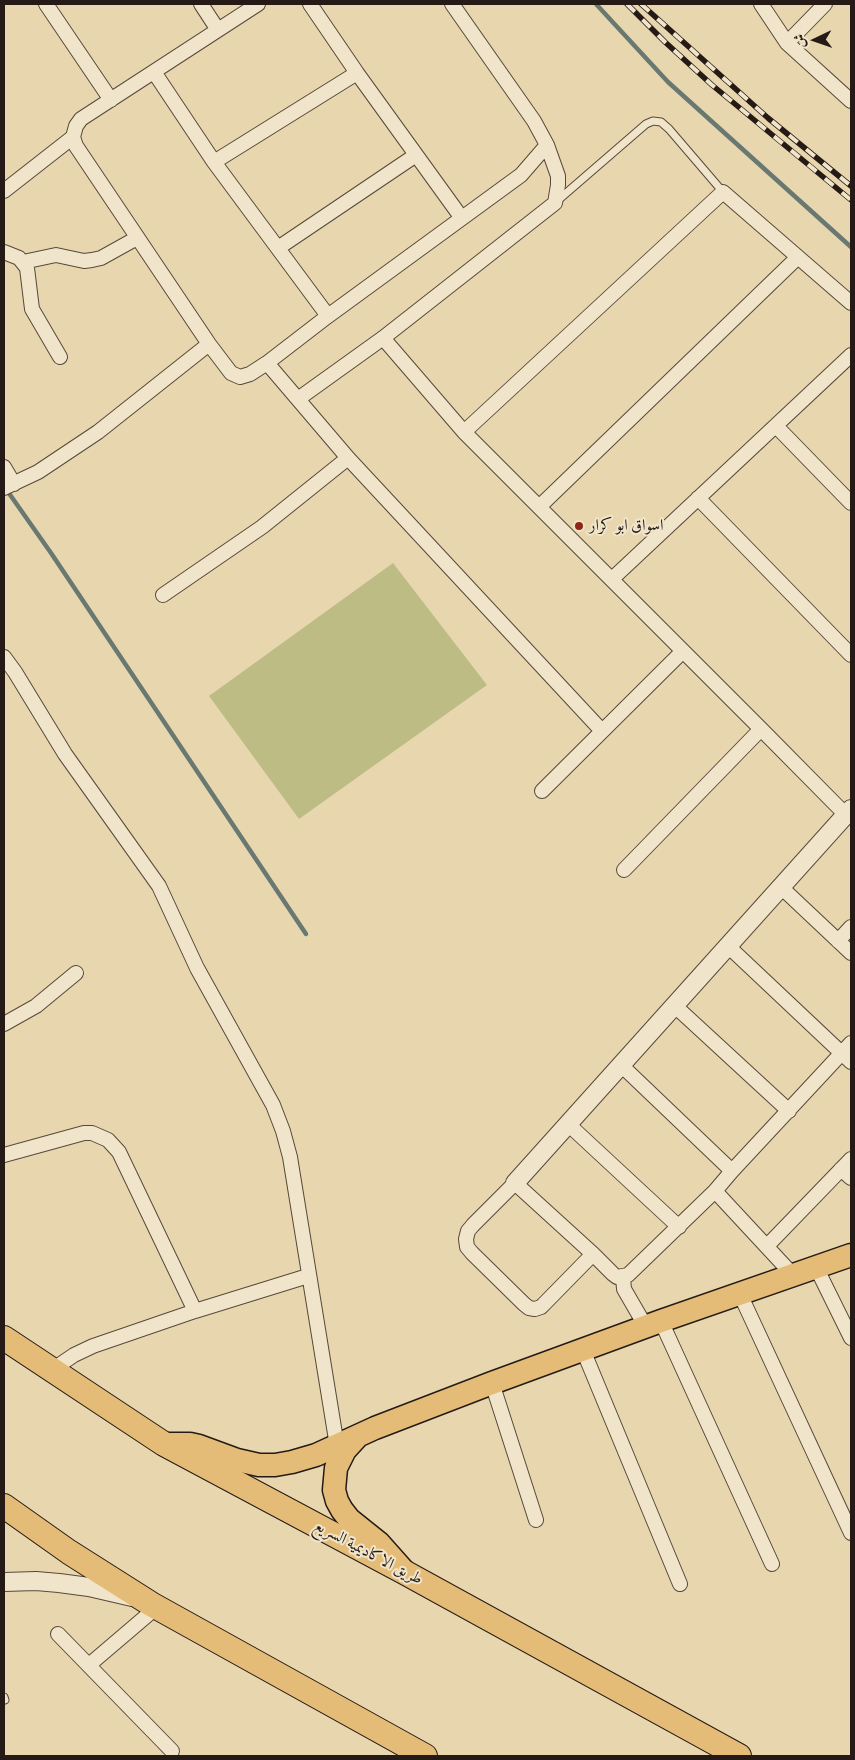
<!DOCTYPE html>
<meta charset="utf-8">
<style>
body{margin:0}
#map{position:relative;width:855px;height:1760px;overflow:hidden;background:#e8d7ae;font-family:"Libre Bodoni",Amiri,serif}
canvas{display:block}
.frame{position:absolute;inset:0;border:5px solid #251a15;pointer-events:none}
.north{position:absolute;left:790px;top:15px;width:50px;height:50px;-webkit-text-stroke:4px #f0e5ca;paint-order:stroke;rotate:267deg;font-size:14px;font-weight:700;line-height:20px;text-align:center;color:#251a15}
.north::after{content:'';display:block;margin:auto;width:18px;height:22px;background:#251a15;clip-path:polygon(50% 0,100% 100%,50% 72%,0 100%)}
</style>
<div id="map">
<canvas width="855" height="1760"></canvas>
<div class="frame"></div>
<div class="north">ش</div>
</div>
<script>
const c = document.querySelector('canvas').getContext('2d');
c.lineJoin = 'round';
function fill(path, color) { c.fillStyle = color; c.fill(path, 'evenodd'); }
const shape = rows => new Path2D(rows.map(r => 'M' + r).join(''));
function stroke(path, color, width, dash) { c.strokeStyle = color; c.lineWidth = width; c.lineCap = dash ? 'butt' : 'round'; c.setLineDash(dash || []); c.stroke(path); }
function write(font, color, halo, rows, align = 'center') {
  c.font = font + ' "Libre Bodoni",Amiri,serif'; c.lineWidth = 4; c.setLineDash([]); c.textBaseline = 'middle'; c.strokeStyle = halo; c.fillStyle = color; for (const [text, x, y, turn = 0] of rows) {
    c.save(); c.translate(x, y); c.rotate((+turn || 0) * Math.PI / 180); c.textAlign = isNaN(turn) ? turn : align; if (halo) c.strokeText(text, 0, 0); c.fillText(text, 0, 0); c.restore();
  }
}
const green = shape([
 [393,563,487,685,299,819,209,696]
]);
const stream = shape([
 [596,4,668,82,851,247],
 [6,489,51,553,306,934]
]);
const service = shape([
 [557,201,646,124,653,121,661,122,669,129,723,192],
 [4,1697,5,1700]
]);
const minor = shape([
 [46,4,111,100],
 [201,4,218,30],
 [258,4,81,119,76,126,73,137,76,146,209,344,231,373,240,377,250,374,267,363,328,316,521,175,547,145],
 [310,4,357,73,461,217],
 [761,4,787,43,851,101],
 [787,43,825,4],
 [154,72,214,162,328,316],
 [214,162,357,73],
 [4,191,73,137],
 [278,248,416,155],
 [4,252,19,258,27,268,32,309,60,357],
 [23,262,56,255,84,261,92,260,101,258,137,238],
 [383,338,464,432,761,729,846,815],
 [267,363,348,458,602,731],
 [298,399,383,338,555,203,558,185,558,176,547,145,534,121,452,4],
 [776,426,851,503],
 [464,432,723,192,851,303],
 [4,467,14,484],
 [4,488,38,472,98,432,209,344],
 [698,498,851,655],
 [539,507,798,257],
 [612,579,851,355],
 [163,595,262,527,348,458],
 [4,657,15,672,65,754,159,886,197,968,273,1105,283,1131,290,1157,337,1446],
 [542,791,683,651],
 [624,870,761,729],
 [782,888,851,953],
 [838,941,851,927],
 [729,947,851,1062],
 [675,1006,789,1111],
 [4,1024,36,1006,76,973],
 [621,1065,732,1171],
 [568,1124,679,1227],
 [4,1155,84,1133,92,1133,108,1140,119,1152,195,1311],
 [841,1169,851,1178],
 [715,1191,793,1275],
 [767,1246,851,1159],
 [593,1254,545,1303,541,1307,535,1309,529,1308,524,1304,472,1253,467,1247,466,1239,468,1231,473,1225,515,1183,593,1254,613,1274,617,1277,628,1275,715,1191,732,1171,851,1043],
 [816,1267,851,1338],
 [623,1277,624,1289,646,1327],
 [740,1294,851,1533],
 [661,1321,772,1564],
 [583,1350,680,1584],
 [52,1370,74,1355,93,1346,195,1311,308,1276],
 [492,1383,536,1520],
 [58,1634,172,1751],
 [89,1665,157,1607]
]);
const tertiary = shape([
 [515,1183,851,809],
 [4,1582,36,1581,59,1583,89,1587,132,1597]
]);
const primary = shape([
 [356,1438,345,1450,336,1468,334,1490,337,1501,342,1510,349,1519,379,1543,403,1570],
 [164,1444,190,1444,199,1446,237,1460,259,1465,275,1465,292,1462,316,1455,375,1428,492,1383,661,1321,851,1255]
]);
const trunk = shape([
 [4,1338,164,1444,404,1572,739,1756],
 [4,1506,69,1552,151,1604,425,1756]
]);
const rail = shape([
 [627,4,665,42,712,85,851,200],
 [641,4,768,118,851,186]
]);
const markers = [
 [579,526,5,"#8f2418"]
];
const poiNames = [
 ["اسواق ابو كرار",589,526]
];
const streetNames = [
 ["طريق الاكاديمية السريع",368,1553,28]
];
fill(green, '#bebc85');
stroke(stream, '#697971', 4.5);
stroke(service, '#56493b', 9);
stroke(minor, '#56493b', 16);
stroke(tertiary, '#56493b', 20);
stroke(primary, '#251a15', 25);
stroke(trunk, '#251a15', 26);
stroke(service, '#f0e5ca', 7);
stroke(minor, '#f0e5ca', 14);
stroke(tertiary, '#f0e5ca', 18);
stroke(primary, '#e4bc77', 22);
stroke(trunk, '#e4bc77', 24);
stroke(rail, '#251a15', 5.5);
stroke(rail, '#f0e5ca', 4, [11]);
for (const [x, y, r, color] of markers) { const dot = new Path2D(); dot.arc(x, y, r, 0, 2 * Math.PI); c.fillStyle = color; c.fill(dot); stroke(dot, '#f0e5ca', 2); }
write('16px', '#251a15', '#f0e5ca', poiNames, 'left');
write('16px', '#251a15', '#f0e5ca', streetNames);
</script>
